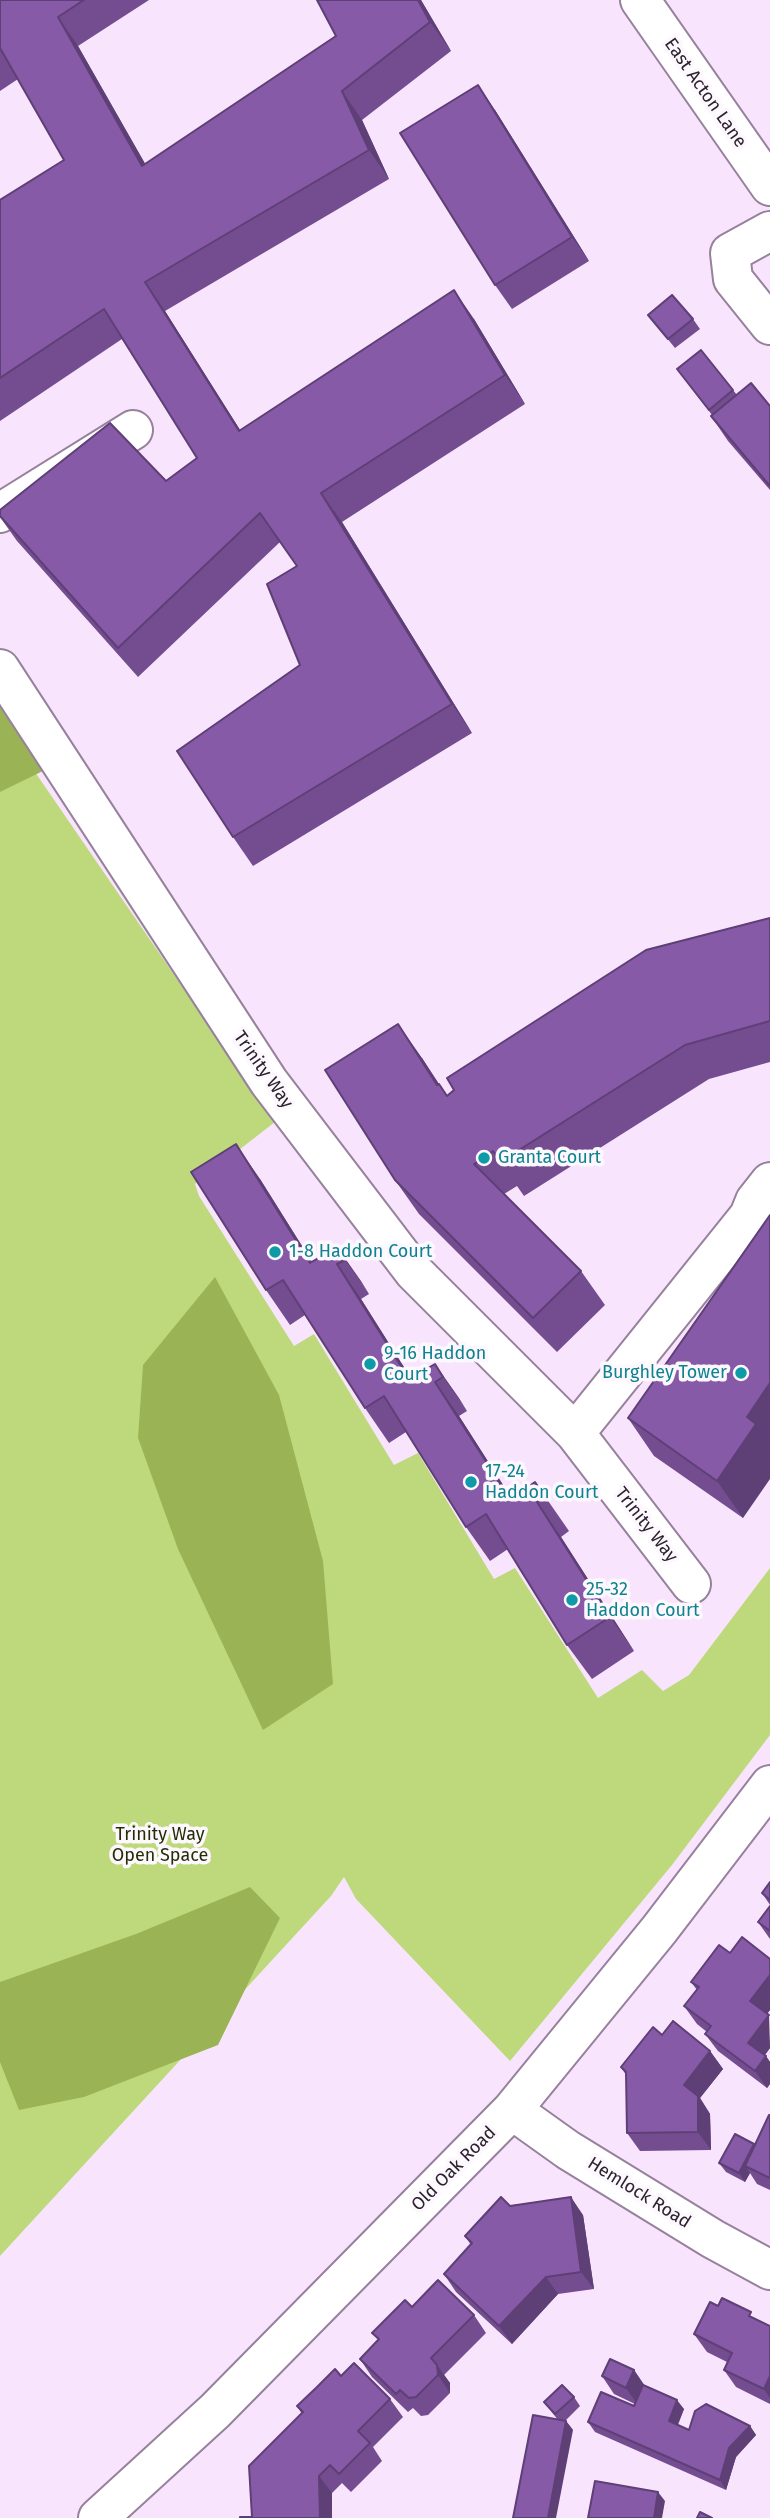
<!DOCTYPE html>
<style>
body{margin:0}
canvas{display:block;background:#f8e5fd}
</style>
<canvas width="770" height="2518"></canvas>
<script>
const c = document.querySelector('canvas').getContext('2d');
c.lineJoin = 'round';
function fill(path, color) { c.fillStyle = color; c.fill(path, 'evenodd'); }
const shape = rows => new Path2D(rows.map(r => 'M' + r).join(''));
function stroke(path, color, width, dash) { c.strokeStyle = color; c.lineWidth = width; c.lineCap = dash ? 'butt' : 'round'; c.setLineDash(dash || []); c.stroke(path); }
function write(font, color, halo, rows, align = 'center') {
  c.font = font + ' "Fira Sans",sans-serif'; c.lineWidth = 7; c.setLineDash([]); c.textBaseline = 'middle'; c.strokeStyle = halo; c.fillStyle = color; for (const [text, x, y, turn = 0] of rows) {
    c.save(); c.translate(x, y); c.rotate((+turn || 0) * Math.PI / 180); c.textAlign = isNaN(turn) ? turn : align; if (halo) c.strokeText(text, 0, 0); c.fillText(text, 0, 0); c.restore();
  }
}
const green = shape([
 [0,721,275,1122,195,1184,199,1196,294,1346,314,1334,394,1465,418,1453,494,1579,515,1568,598,1698,642,1670,663,1691,689,1675,770,1568,770,1735,672,1865,510,2061,356,1899,344,1877,331,1896,0,2256]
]);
const forest = shape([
 [0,691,51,767,0,792],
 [215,1277,279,1395,323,1561,333,1684,263,1730,178,1549,138,1438,143,1365],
 [250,1887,280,1918,218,2045,84,2097,19,2110,0,2062,0,1982,136,1934]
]);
const minor = shape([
 [640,0,770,186],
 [770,231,730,253,733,279,770,325],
 [0,513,133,430],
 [0,669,269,1082,414,1272,575,1433,691,1584],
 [575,1433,749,1216,755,1201,770,1182],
 [512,2110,568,2150,713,2239,770,2270],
 [98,2518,215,2411,512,2110,659,1930,770,1785]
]);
const wall = shape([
 [0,0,149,0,78,46,145,164,336,36,317,0,421,0,451,51,362,120,389,179,165,311,240,430,474,319,525,404,342,522,472,733,253,866,233,837,300,665,297,566,280,542,138,677,17,541,0,517,0,510,166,481,197,458,122,339,0,421,0,200,64,160,18,79,0,91],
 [495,110,589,261,512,309,495,285],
 [648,315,693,319,700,329,675,348],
 [677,369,733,390,737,395,770,406,770,490,728,441,711,416,712,415],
 [770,918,770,1062,709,1079,524,1196,517,1186,504,1194,581,1271,605,1305,557,1352,419,1214,395,1180,422,1058,447,1096],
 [260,1179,312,1262,337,1247,369,1294,361,1299,411,1378,435,1364,467,1411,459,1416,511,1498,535,1482,569,1531,561,1537,634,1651,592,1679,567,1645,508,1549,490,1561,466,1527,406,1432,389,1443,365,1408,305,1315,290,1325,266,1290],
 [770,1215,743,1518,654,1456,628,1418],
 [770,1882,770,1905,762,1893],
 [770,1906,770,1939,758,1922],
 [730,1953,770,1959,770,2010,767,2014,770,2048,765,2055,770,2062,770,2084,767,2088,718,2051,705,2034,707,2032,697,2024,684,2006,697,1990,691,1982],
 [662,2035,710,2051,723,2069,700,2098,710,2114,711,2150,640,2151,627,2133,626,2075,621,2067],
 [770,2115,770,2190,757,2184,750,2173,745,2182,726,2172,719,2163,755,2145],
 [510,2206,583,2215,594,2289,558,2294,512,2344,456,2292,444,2274,471,2245,465,2236],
 [718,2306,756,2320,770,2326,770,2404,736,2387,724,2370,727,2362,707,2352,694,2334],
 [412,2307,474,2315,486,2333,444,2375,450,2383,450,2393,428,2415,421,2416,413,2408,408,2412,372,2377,360,2359,378,2340,372,2333],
 [634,2370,645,2386,684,2409,678,2425,689,2430,750,2426,756,2435,736,2457,726,2490,595,2432,588,2422,634,2406,635,2404,614,2394,602,2376],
 [341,2376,390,2399,403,2417,373,2447,382,2461,351,2492,342,2483,332,2493,252,2517,302,2414,297,2406],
 [574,2397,580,2406,565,2421,566,2421,573,2430,558,2420,544,2402]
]);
const shadedWall = shape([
 [418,0,421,0,451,51,430,22],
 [58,17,78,46,163,195,142,166],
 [478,85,495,110,589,261,572,237],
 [342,91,362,120,389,179,369,150],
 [145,282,165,311,259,460,239,431],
 [454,290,474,319,525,404,505,375],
 [321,493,342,522,472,733,452,704],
 [398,1024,422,1058,461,1119,437,1085],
 [236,1144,260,1179,334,1297,310,1263],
 [337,1247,361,1281,369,1294,345,1260],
 [337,1264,361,1299,433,1414,409,1379],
 [435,1364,459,1398,467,1411,443,1377],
 [435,1382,459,1416,534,1533,510,1499],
 [770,1383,770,1479,743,1518,717,1481,747,1417],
 [537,1502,561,1537,634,1651,610,1617],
 [770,1975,770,2010,763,2019,750,2001],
 [769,2015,770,2048,761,2060,748,2043],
 [710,2051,723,2069,700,2098,710,2114,711,2150,698,2132,684,2085],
 [766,2056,770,2062,770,2084,767,2088,755,2071],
 [754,2144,761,2153,745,2166,750,2173,745,2182,739,2173],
 [571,2197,583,2215,594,2289,581,2272],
 [546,2277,558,2294,512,2344,499,2326],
 [437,2365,450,2383,450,2393,438,2375],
 [634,2370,646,2388,638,2405,626,2388],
 [770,2376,770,2398,764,2389],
 [677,2400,684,2409,675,2430,669,2421],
 [566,2421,573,2430,556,2518,548,2518],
 [750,2426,756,2435,736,2457,726,2490,720,2480,729,2448],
 [319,2476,332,2493,332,2518,320,2518],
 [658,2492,665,2501,662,2518,654,2518]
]);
const building = shape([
 [0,0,84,0,58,17,142,166,336,36,317,0,418,0,430,22,342,91,369,150,145,282,239,431,454,290,505,375,321,493,452,704,233,837,177,751,300,665,267,584,297,566,260,513,118,648,0,516,0,510,110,423,166,481,197,458,104,309,0,378,0,200,64,160,0,48,0,0],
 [478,85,572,237,495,285,400,133,478,85],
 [672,295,693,319,668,339,648,315,672,295],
 [701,350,733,390,709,410,677,369,701,350],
 [751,383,770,406,770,486,711,416,751,383],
 [770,918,770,1021,685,1045,500,1162,493,1151,474,1164,581,1271,533,1318,395,1180,325,1070,398,1024,437,1085,439,1084,447,1096,454,1090,447,1078,646,950,770,918],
 [236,1144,310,1263,337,1247,345,1260,337,1264,409,1379,435,1364,443,1377,435,1382,510,1499,535,1482,545,1497,537,1502,610,1617,567,1645,486,1514,466,1527,384,1396,365,1408,283,1280,266,1290,191,1172,236,1144],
 [770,1215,770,1383,747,1417,756,1424,717,1481,628,1418,770,1215],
 [770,1882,770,1900,762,1893,770,1882],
 [770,1906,770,1931,758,1922,770,1906],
 [742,1937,770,1959,770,1975,750,2001,769,2015,748,2043,766,2056,755,2071,705,2034,711,2026,684,2006,699,1987,691,1982,719,1945,730,1953,742,1937],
 [673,2021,710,2051,684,2085,698,2096,698,2132,627,2133,626,2072,621,2067,653,2027,662,2035,673,2021],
 [769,2115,770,2115,770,2178,745,2166,769,2115],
 [735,2134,754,2144,739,2173,719,2163,735,2134],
 [501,2197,510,2206,571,2197,581,2272,546,2277,499,2326,444,2274,472,2243,465,2236,501,2197],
 [438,2280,474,2315,431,2358,437,2365,438,2375,416,2397,409,2398,400,2390,396,2394,360,2359,379,2339,372,2333,405,2300,412,2307,438,2280],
 [722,2298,751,2312,749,2316,770,2326,770,2376,764,2389,724,2370,732,2353,694,2334,710,2302,718,2306,722,2298],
 [610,2359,634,2370,626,2388,602,2376,610,2359],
 [354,2363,390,2399,358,2431,370,2443,339,2474,330,2465,319,2476,320,2518,240,2518,240,2517,252,2517,249,2466,303,2412,297,2406,316,2388,335,2369,341,2376,354,2363],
 [562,2385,574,2397,555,2414,544,2402,562,2385],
 [643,2385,677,2400,669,2421,689,2430,695,2411,706,2404,750,2426,729,2448,720,2480,588,2422,601,2392,634,2406,643,2385],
 [533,2415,566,2421,548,2518,513,2518,533,2415],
 [595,2481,658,2492,654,2518,588,2518,595,2481],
 [700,2512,712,2518,697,2518,700,2512]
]);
const markers = [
 [484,1158,7,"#0f9aa8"],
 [275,1252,7,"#0f9aa8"],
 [370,1364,7,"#0f9aa8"],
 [741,1373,7,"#0f9aa8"],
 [471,1482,7,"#0f9aa8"],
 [572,1600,7,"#0f9aa8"]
];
const streetNames = [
 ["East Acton Lane",705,93,55],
 ["Trinity Way",263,1070,55],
 ["Trinity Way",646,1525,52],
 ["Old Oak Road",454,2169,-45],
 ["Hemlock Road",639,2193,32]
];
const cultureNames = [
 ["Granta Court",498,1158],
 ["1-8 Haddon Court",289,1252],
 ["9-16 Haddon",384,1354],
 ["Court",384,1375],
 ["Burghley Tower",727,1373,"right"],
 ["17-24",485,1472],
 ["Haddon Court",485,1493],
 ["25-32",586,1590],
 ["Haddon Court",586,1611]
];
const parkNames = [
 ["Trinity Way",160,1835],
 ["Open Space",160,1856]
];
fill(green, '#bed97c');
fill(forest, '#9ab455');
stroke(minor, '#97819c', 42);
stroke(minor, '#fff', 38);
fill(wall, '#744d90');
fill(shadedWall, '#5e3f76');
fill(building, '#875aa8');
stroke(building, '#5e3f76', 2);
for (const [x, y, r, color] of markers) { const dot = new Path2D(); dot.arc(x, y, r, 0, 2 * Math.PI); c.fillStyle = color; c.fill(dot); stroke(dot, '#fdf8fe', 2.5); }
write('18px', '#2b222d', '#fdf8fe', streetNames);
write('18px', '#0d838f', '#fdf8fe', cultureNames, 'left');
write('18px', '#242e05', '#fdf8fe', parkNames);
</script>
